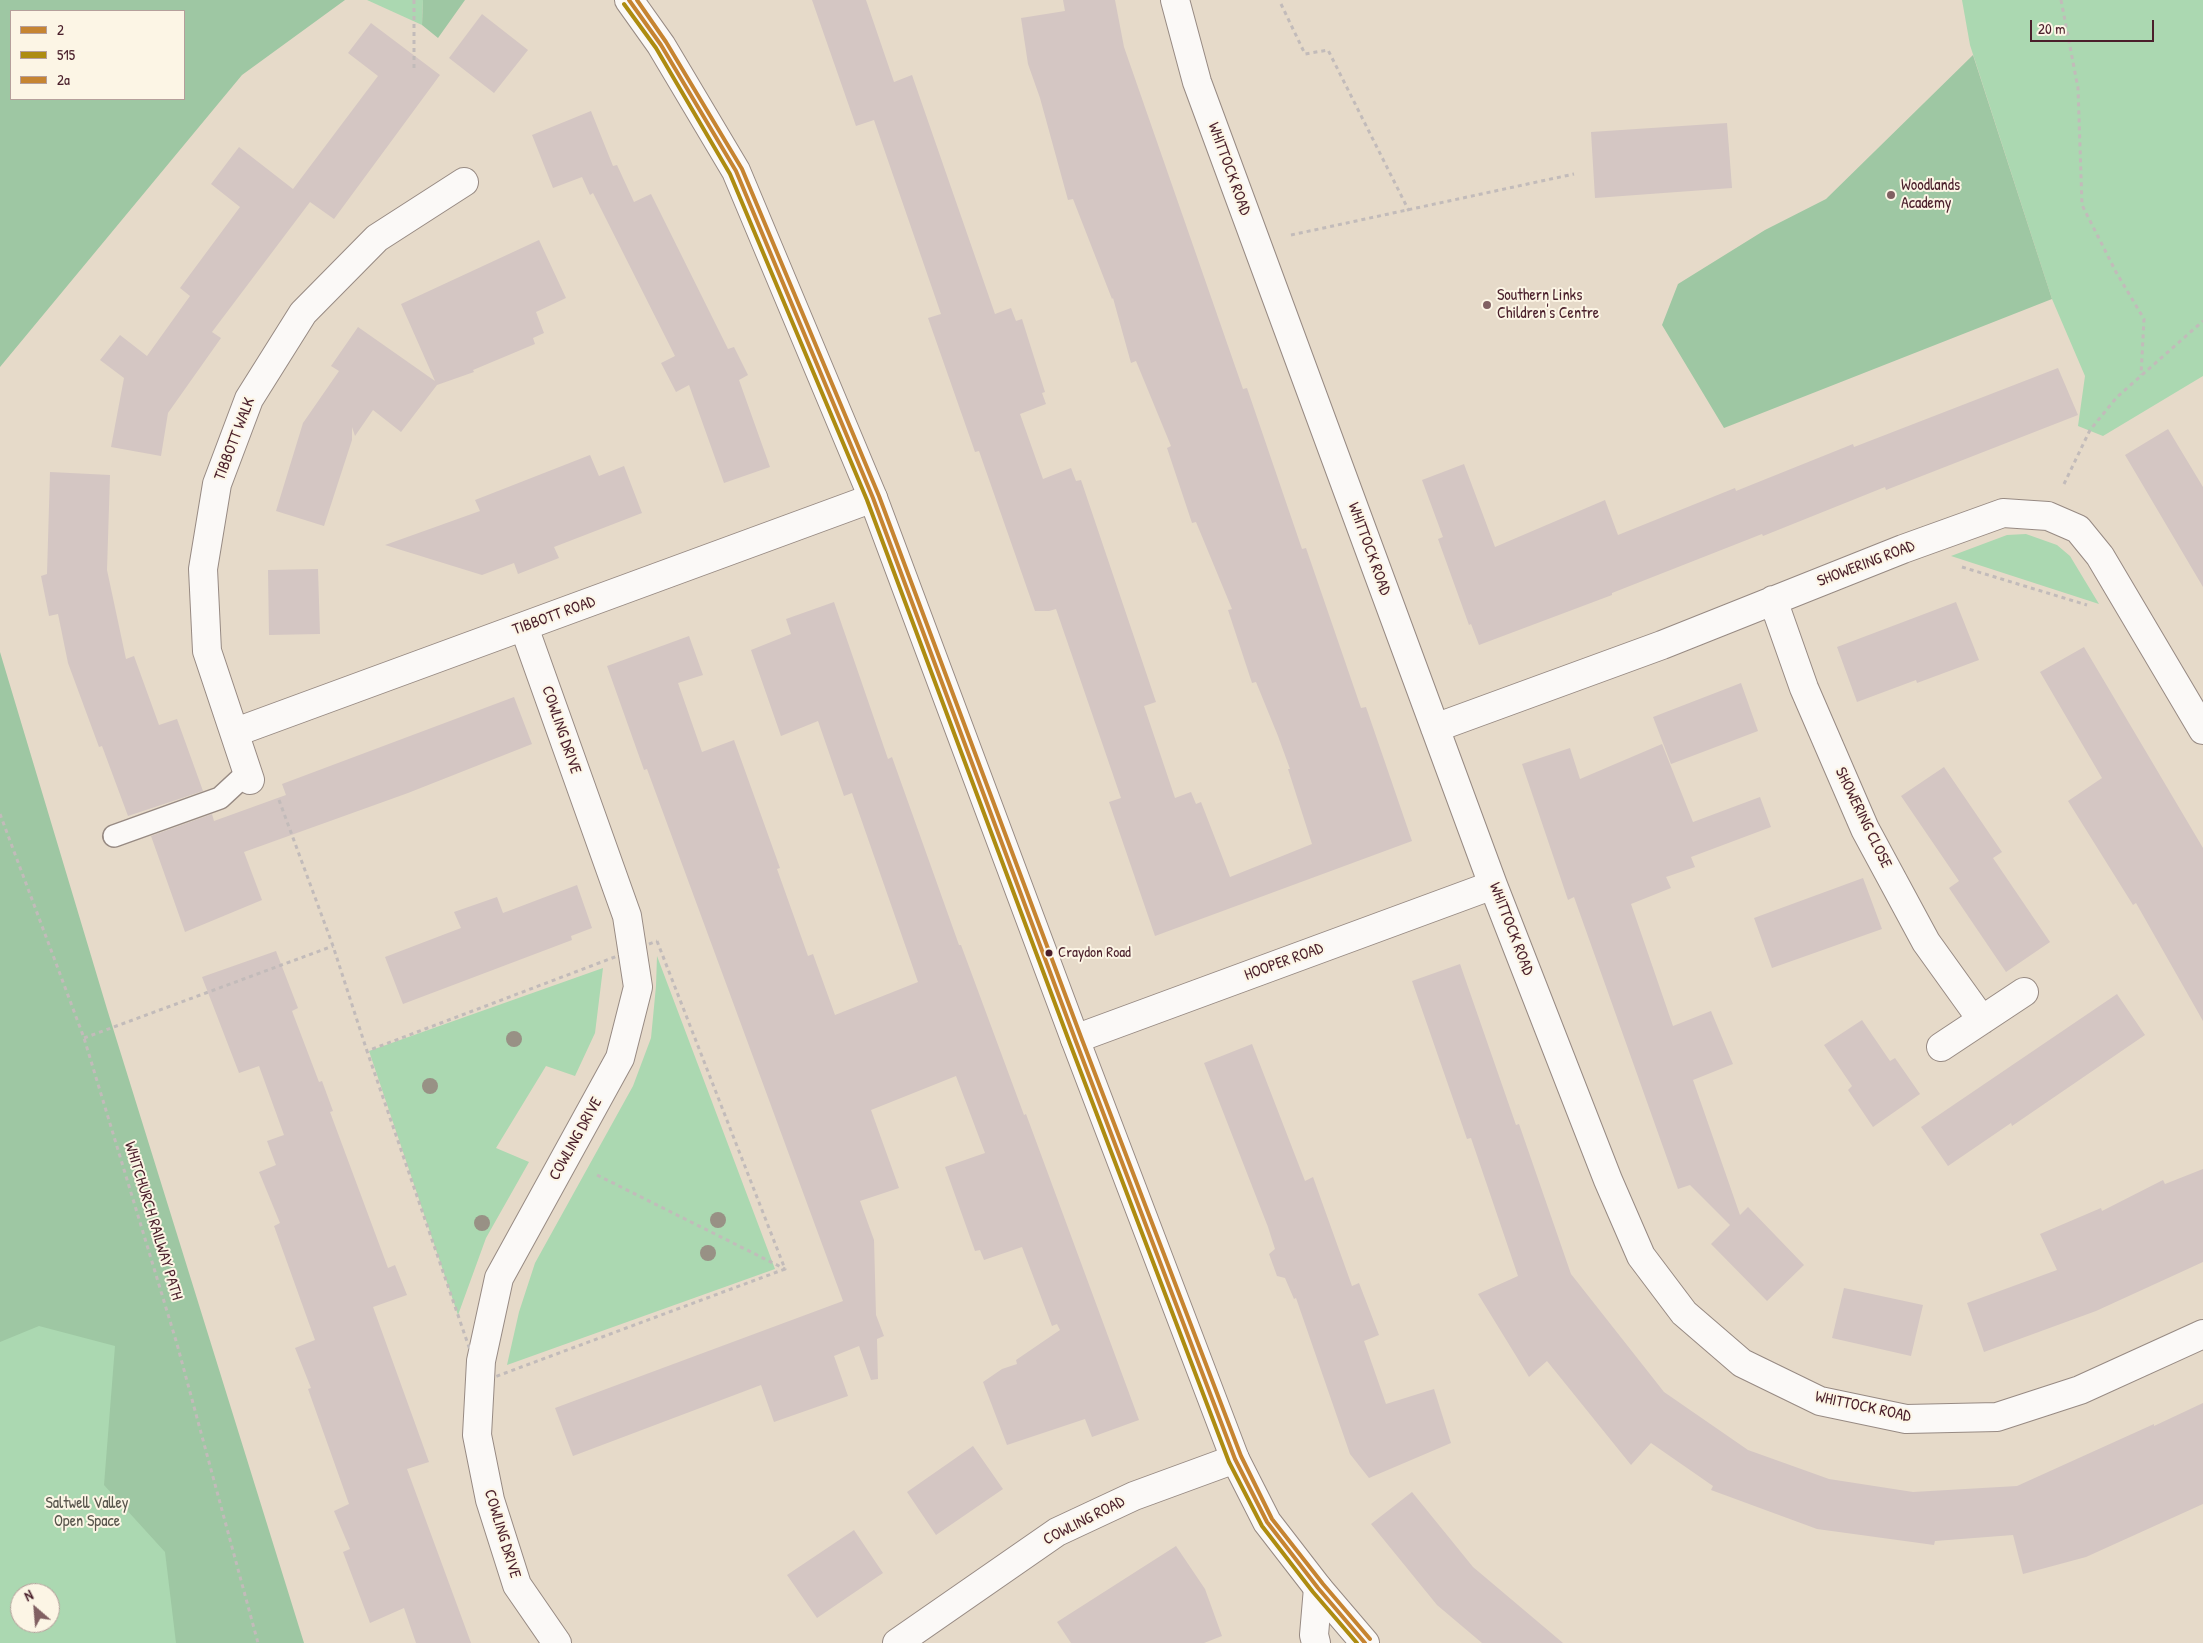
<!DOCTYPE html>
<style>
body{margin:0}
#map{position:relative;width:2203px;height:1643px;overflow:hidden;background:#e6dac9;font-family:"Patrick Hand",sans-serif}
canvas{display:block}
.legend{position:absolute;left:10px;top:10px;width:175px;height:90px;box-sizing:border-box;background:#fcf5e5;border:1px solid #b59f9b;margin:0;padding:6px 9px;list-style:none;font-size:15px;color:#4a1f2b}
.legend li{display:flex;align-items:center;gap:10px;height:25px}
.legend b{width:25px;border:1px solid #b59f9b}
.north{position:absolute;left:10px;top:1583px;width:50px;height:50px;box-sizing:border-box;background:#fcf5e5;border:1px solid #b59f9b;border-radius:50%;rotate:333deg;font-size:14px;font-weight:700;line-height:20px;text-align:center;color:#4a1f2b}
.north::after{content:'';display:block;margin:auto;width:18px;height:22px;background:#816062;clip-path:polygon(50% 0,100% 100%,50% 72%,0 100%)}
.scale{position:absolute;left:2030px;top:20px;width:124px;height:22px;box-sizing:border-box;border:2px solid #4a1f2b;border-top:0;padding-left:6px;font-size:15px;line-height:18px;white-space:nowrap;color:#4a1f2b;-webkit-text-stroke:4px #fcf5e5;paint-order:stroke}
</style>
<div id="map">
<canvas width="2203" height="1643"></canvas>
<ul class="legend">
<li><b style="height:6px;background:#c68431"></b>2</li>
<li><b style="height:6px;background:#ad8c11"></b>515</li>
<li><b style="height:6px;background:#c68431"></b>2a</li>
</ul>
<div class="north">N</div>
<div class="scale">20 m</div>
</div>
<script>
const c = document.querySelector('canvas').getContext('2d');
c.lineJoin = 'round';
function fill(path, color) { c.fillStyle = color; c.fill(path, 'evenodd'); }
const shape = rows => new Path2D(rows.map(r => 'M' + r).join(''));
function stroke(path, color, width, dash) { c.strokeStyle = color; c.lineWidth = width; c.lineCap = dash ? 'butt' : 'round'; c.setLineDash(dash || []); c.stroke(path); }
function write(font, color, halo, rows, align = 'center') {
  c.font = font + ' "Patrick Hand",sans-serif'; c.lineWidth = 4; c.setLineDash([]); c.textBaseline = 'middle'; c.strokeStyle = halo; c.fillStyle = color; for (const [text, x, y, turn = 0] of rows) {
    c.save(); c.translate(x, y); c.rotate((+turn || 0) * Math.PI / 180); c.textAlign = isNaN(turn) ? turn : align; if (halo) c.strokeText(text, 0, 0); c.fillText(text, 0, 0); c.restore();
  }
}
const green = shape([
 [367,0,423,0,422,25],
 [1962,0,2203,0,2203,376,2103,436,2078,426,2085,376,2052,299,1970,45],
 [2026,534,2057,545,2070,556,2099,604,1951,556,2007,535],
 [657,956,775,1269,507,1365,519,1312,535,1263,633,1086,651,1038,656,986],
 [603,968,595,1033,575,1076,546,1066,496,1148,529,1162,486,1238,458,1315,369,1051],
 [0,1069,73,1132,218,1643,0,1643],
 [20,1593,50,1593,50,1623,20,1623]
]);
const forest = shape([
 [0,0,345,0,242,75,0,367],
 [184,11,184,99,11,99,11,11],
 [423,0,465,0,438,38,422,25],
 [1973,55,2052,299,1724,428,1662,325,1678,284,1765,230,1826,199],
 [0,652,107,1009,304,1643,176,1643,165,1552,104,1485,115,1346,39,1326,0,1342]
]);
const building = shape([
 [812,0,866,0,894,82,912,75,995,314,1011,308,1016,321,1022,319,1045,392,1042,393,1046,404,1020,414,1043,479,1071,468,1076,481,1081,480,1156,702,1144,706,1175,798,1191,792,1196,804,1201,802,1230,877,1312,844,1288,769,1290,769,1278,736,1256,682,1252,683,1228,610,1232,609,1196,522,1192,523,1167,448,1171,446,1136,361,1131,363,1113,298,1112,299,1073,199,1068,200,1040,98,1028,64,1021,18,1065,11,1063,0,1115,0,1124,47,1243,389,1247,388,1302,549,1306,548,1361,708,1366,707,1412,841,1155,936,1109,802,1121,798,1056,609,1049,611,1035,611,979,451,975,452,928,318,941,314,874,120,856,126],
 [482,14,528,50,494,93,449,58],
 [371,23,440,75,334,219,310,202,212,332,221,338,168,413,161,456,111,447,124,378,100,360,120,335,147,356,190,296,180,288,240,207,211,184,239,147,293,189,378,76,348,53],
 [591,111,613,166,617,165,634,202,651,194,728,349,734,347,748,375,739,380,770,467,724,483,689,385,676,392,661,363,675,356,593,193,590,195,582,177,553,188,532,135],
 [1727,123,1732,188,1595,198,1591,132],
 [539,240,566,298,536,312,544,333,533,338,535,344,473,370,474,372,437,385,401,432,373,410,355,436,352,427,352,440,324,526,276,511,303,423,339,371,331,366,358,327,435,381,401,304],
 [2058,368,2078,415,1886,490,1885,487,1763,536,1762,534,1612,593,1612,595,1479,645,1471,624,1469,625,1438,539,1443,537,1422,480,1464,464,1495,547,1605,500,1618,535,1735,488,1736,491,1853,444,1854,447],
 [2168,429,2203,487,2203,587,2125,455],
 [590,455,599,476,624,466,642,513,554,547,559,558,518,574,514,563,482,575,385,545,480,511,475,500],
 [50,472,110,475,107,570,126,659,134,656,159,725,177,719,203,791,128,816,102,746,99,747,68,663,58,614,49,616,41,576,47,574],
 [318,569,320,634,269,635,268,570],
 [834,602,888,759,892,757,959,945,961,945,1024,1115,1026,1114,1139,1420,1092,1437,1085,1419,1007,1445,983,1382,1002,1369,1017,1364,1016,1360,1060,1330,1057,1324,1052,1326,1022,1247,984,1260,980,1250,975,1251,945,1167,985,1153,956,1076,871,1110,899,1188,860,1201,874,1240,876,1315,884,1336,877,1339,878,1379,871,1380,859,1346,834,1356,848,1396,774,1422,761,1385,573,1456,555,1408,843,1301,647,769,644,770,607,666,689,636,703,675,678,683,702,752,734,740,780,868,777,869,808,956,813,954,835,1015,918,982,852,793,844,796,818,721,781,736,751,650,791,634,786,619],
 [1956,602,1979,660,1917,683,1916,680,1857,702,1837,647],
 [2084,647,2203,848,2203,1021,2136,903,2133,905,2068,801,2102,778,2040,672],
 [1741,683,1758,731,1671,764,1653,717],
 [514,697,532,744,408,793,244,852,262,900,185,932,151,836,212,814,214,821,286,795,282,784],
 [1662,744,1693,822,1760,797,1771,827,1691,857,1695,867,1666,877,1671,888,1631,904,1673,1026,1711,1011,1733,1064,1693,1080,1740,1215,1748,1207,1804,1265,1767,1301,1711,1244,1730,1225,1690,1185,1678,1189,1574,897,1568,900,1522,764,1570,748,1580,779],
 [1944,767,2002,852,1993,858,2050,942,2006,972,1949,888,1959,881,1901,796],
 [1863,878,1882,929,1772,968,1754,918],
 [577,885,592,928,571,936,572,940,403,1004,385,957,461,928,454,912,497,897,503,913],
 [276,951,298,1008,292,1011,319,1082,322,1081,333,1111,330,1112,388,1268,395,1265,407,1295,373,1307,429,1462,407,1469,471,1643,416,1643,404,1608,370,1623,343,1552,350,1549,334,1511,349,1504,308,1389,311,1388,295,1348,315,1340,274,1226,280,1223,259,1172,276,1165,267,1141,284,1135,259,1066,239,1073,202,977],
 [1460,964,1516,1125,1519,1124,1571,1274,1664,1392,1748,1450,1829,1479,1913,1492,2017,1486,2154,1424,2154,1426,2203,1403,2203,1504,2086,1557,2023,1574,2013,1535,1935,1541,1934,1545,1817,1529,1711,1490,1713,1486,1651,1443,1631,1465,1547,1361,1529,1377,1478,1294,1518,1276,1471,1138,1467,1139,1412,981],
 [2117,994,2145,1035,2012,1126,2011,1123,1948,1166,1921,1127],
 [1862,1020,1890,1061,1895,1058,1920,1094,1873,1127,1848,1090,1852,1086,1824,1045],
 [1252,1044,1305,1181,1313,1177,1352,1286,1359,1283,1379,1335,1364,1341,1386,1404,1434,1389,1451,1443,1369,1478,1350,1454,1296,1298,1294,1299,1285,1278,1277,1276,1269,1254,1275,1249,1268,1227,1204,1063],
 [2203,1169,2203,1262,2096,1311,1984,1352,1967,1303,2057,1270,2040,1234,2101,1208,2102,1211,2163,1180,2165,1184],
 [1844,1288,1923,1305,1911,1356,1832,1338],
 [973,1446,1003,1489,936,1535,907,1492],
 [1412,1492,1473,1567,1563,1643,1482,1643,1437,1605,1371,1524],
 [854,1530,883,1573,817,1618,787,1575],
 [1176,1546,1205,1589,1222,1636,1204,1643,1071,1643,1057,1622]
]);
const path = shape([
 [414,0,414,69],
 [2061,0,2078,88,2082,205,2116,272,2144,319,2141,375],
 [1281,4,1305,54,1328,50,1409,211],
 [1291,235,1574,174],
 [2064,484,2090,430,2117,397,2203,321],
 [1962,567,2087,605],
 [279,800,333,946,367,1051],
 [0,814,84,1038,177,1344,258,1643],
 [657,941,785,1269,481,1382,367,1051,657,941],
 [84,1038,333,946],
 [597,1175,785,1269]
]);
const lane = shape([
 [114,836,220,798,247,773]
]);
const street = shape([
 [1175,0,1197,82,1493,885,1608,1180,1641,1256,1684,1313,1742,1363,1820,1401,1906,1419,1997,1417,2080,1390,2203,1334],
 [1773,600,1804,688,1865,829,1926,942,1982,1020],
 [524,627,627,916,638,987,620,1058,499,1278,481,1361,477,1435,490,1500,517,1585,557,1643],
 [1435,728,1662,645,1903,549,2003,513,2048,516,2078,529,2100,556,2203,730],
 [236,732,873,498],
 [250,780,207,651,203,569,217,484,249,399,303,313,377,238,464,182],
 [1075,1039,1493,885],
 [1941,1047,2024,992],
 [897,1643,1057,1532,1134,1496,1235,1459],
 [1316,1643,1314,1635,1318,1588]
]);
const secondary = shape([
 [629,0,661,45,736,171,873,498,1075,1039,1235,1459,1267,1522,1318,1588,1365,1643]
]);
const bus1 = shape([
 [629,0,661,45,736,171,873,498,1075,1039,1235,1459,1267,1522,1318,1588,1365,1643]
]);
const bus2 = shape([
 [624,4,656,48,730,174,867,500,1069,1041,1229,1462,1262,1526,1313,1592,1357,1643]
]);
const bus3 = shape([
 [637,0,666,42,742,169,879,496,1081,1037,1241,1456,1272,1519,1323,1584,1370,1639]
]);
const trees = [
 [514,1039],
 [430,1086],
 [718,1220],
 [482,1223],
 [708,1253]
];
const markers = [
 [1891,195,5,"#816062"],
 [1487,305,5,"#816062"],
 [1049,953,4.5,"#4a1f2b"]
];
const busNames = [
 ["Craydon Road",1058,953]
];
const streetNames = [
 ["WHITTOCK ROAD",1229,169,70],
 ["TIBBOTT WALK",235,439,-69],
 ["WHITTOCK ROAD",1369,549,70],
 ["SHOWERING ROAD",1866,564,-21],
 ["TIBBOTT ROAD",554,616,-20],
 ["COWLING DRIVE",561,730,71],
 ["SHOWERING CLOSE",1863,818,64],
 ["WHITTOCK ROAD",1511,929,69],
 ["HOOPER ROAD",1284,962,-20],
 ["COWLING DRIVE",576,1139,-61],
 ["WHITCHURCH RAILWAY PATH",153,1221,73],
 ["WHITTOCK ROAD",1863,1407,12],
 ["COWLING ROAD",1084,1521,-27],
 ["COWLING DRIVE",502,1534,73]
];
const poiNames = [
 ["Woodlands",1901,186],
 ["Academy",1901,204],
 ["Southern Links",1497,296],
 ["Children's Centre",1497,314]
];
const parkNames = [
 ["Saltwell Valley",87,1504],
 ["Open Space",87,1522]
];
fill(green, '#abd8b1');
fill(forest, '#9ec7a3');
fill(building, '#d4c6c3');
stroke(lane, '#978a83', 24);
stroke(street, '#978a83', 30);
stroke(secondary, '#978a83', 30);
stroke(path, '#c2bbba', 3, [4, 4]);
stroke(lane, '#fbf9f7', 21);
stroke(street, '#fbf9f7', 28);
stroke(secondary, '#fbf9f7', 28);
stroke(bus1, '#c68431', 4);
stroke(bus2, '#ad8c11', 4);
stroke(bus3, '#c68431', 4);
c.fillStyle = '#989185';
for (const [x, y] of trees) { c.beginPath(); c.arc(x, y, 8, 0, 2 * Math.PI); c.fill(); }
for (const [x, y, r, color] of markers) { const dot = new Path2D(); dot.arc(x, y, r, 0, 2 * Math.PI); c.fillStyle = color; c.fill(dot); stroke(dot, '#fcf5e5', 2); }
write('15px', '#4a1f2b', '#fcf5e5', busNames, 'left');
write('16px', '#4a1f2b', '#fcf5e5', streetNames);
write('16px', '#4a1f2b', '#fcf5e5', poiNames, 'left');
write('16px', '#59564d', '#fcf5e5', parkNames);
</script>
